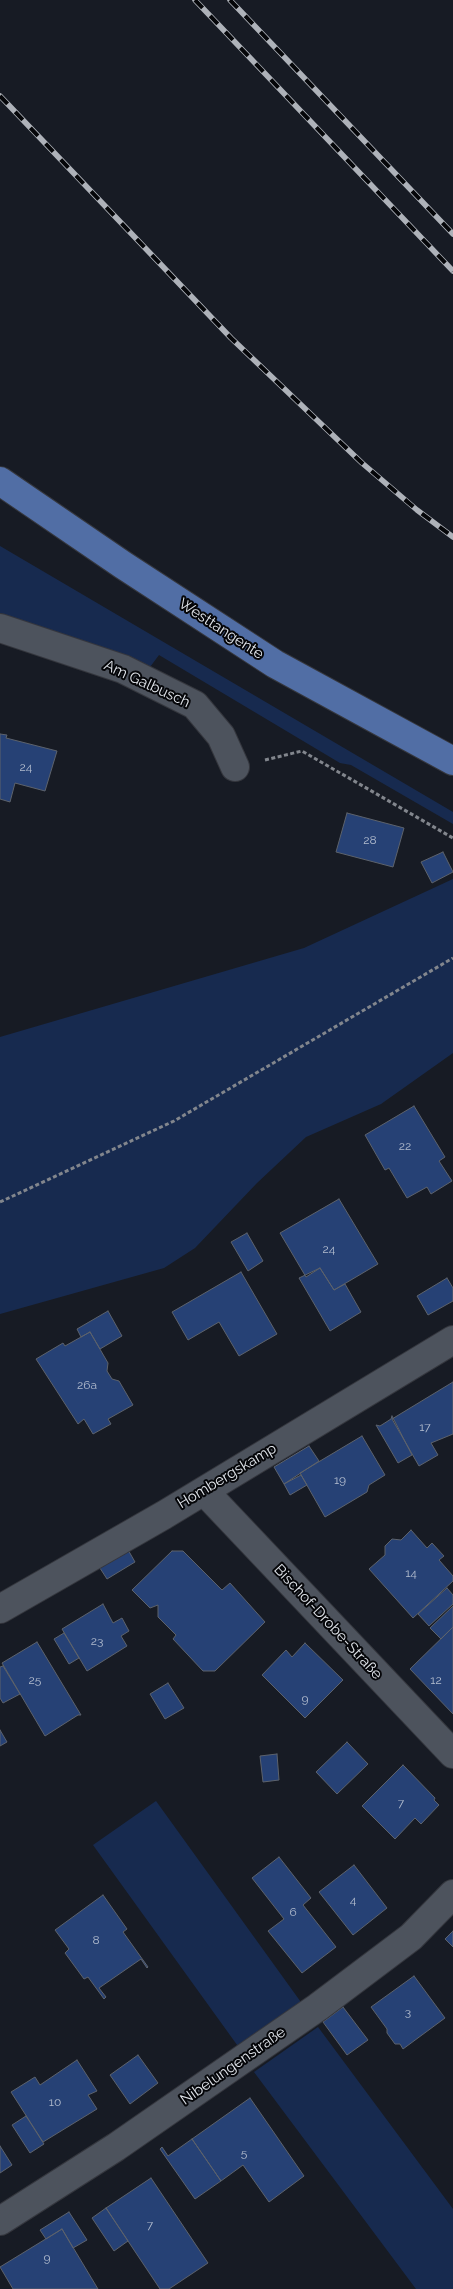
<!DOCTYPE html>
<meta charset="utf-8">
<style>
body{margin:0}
canvas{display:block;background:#171b24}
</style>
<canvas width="453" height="2289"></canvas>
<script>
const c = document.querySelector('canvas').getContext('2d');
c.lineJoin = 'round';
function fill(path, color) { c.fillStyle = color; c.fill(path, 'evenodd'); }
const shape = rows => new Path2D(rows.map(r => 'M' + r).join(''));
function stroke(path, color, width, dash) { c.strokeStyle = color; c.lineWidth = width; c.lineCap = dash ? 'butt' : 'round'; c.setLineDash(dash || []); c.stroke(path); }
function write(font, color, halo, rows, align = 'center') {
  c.font = font + ' Raleway,sans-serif'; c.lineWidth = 4; c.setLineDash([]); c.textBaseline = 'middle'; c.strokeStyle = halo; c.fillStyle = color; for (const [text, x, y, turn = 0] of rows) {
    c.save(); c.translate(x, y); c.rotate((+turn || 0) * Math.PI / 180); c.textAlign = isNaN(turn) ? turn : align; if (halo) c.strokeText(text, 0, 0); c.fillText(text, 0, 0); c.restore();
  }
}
const green = shape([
 [0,546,453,812,453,824,351,765,340,763,159,655,150,667,0,613],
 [453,879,453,1053,381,1104,306,1137,257,1183,195,1248,164,1268,0,1314,0,1037,304,948],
 [156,1801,303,2005,240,2049,93,1845],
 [318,2027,453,2209,453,2289,416,2289,254,2072]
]);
const building = shape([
 [0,734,7,735,6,738,57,751,45,791,15,783,10,802,0,799,0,734],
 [347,813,404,828,393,867,336,852,347,813],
 [443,852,453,872,432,883,421,862,443,852],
 [414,1106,445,1157,439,1161,452,1181,431,1194,427,1187,407,1198,389,1168,385,1170,365,1135,414,1106],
 [339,1199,378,1264,334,1290,320,1268,306,1277,280,1233,339,1199],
 [247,1233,263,1261,248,1271,231,1242,247,1233],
 [320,1268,334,1290,345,1284,361,1312,330,1331,299,1278,320,1268],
 [241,1272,277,1334,239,1356,219,1322,188,1340,172,1312,241,1272],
 [447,1278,453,1288,453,1301,428,1315,417,1296,447,1278],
 [108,1311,122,1336,100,1349,90,1332,81,1337,77,1329,108,1311],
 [90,1332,108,1363,107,1371,112,1379,119,1381,133,1405,108,1419,111,1424,93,1434,84,1419,78,1424,36,1359,63,1343,65,1346,90,1332],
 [453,1382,453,1434,431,1443,438,1455,419,1466,392,1419,453,1382],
 [392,1416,412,1455,398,1463,376,1425,380,1426,391,1419,392,1416],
 [362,1436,385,1475,369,1485,367,1492,325,1517,300,1473,362,1436],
 [309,1446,319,1461,284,1484,274,1467,309,1446],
 [301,1475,307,1485,290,1495,284,1484,301,1475],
 [411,1530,427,1548,432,1543,444,1556,439,1560,453,1576,453,1581,413,1618,369,1569,385,1555,385,1546,392,1539,401,1540,411,1530],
 [127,1548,135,1562,107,1579,98,1565,127,1548],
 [172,1551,183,1551,222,1590,230,1583,265,1622,215,1671,203,1671,173,1639,176,1635,158,1617,158,1605,150,1608,132,1590,172,1551],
 [447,1588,453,1595,453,1604,429,1626,418,1614,447,1588],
 [103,1604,113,1623,122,1618,129,1631,121,1636,127,1646,87,1671,62,1629,103,1604],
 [453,1606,453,1627,441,1639,430,1628,453,1606],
 [453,1627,453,1714,410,1669,453,1627],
 [64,1633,79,1658,69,1664,54,1639,64,1633],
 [37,1642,81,1715,78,1715,45,1736,2,1663,37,1642],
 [305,1643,343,1680,305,1718,262,1675,286,1650,292,1657,305,1643],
 [3,1666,20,1694,3,1703,0,1698,0,1667,3,1666],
 [168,1683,184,1708,165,1719,150,1694,168,1683],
 [0,1730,7,1742,0,1746,0,1730],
 [347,1742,368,1764,337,1794,316,1772,347,1742],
 [277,1754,279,1780,263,1782,260,1756,277,1754],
 [403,1765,435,1798,434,1800,439,1805,421,1824,415,1818,395,1839,362,1806,403,1765],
 [279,1857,311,1898,303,1905,336,1947,302,1973,268,1931,284,1919,252,1878,279,1857],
 [354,1865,387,1908,353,1935,319,1892,354,1865],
 [103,1895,127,1929,123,1932,148,1967,147,1968,141,1959,99,1988,106,1997,104,1999,88,1977,84,1979,65,1953,69,1949,55,1930,103,1895],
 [453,1931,453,1947,445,1939,453,1931],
 [414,1976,445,2018,403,2049,400,2044,395,2044,387,2033,387,2029,371,2007,414,1976],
 [343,2007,368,2040,347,2055,323,2022,343,2007],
 [138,2055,158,2083,130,2104,110,2075,138,2055],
 [77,2060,97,2091,88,2095,97,2109,43,2142,11,2092,35,2077,40,2085,77,2060],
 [250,2098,304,2176,269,2202,243,2165,221,2181,192,2139,250,2098],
 [26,2116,44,2144,30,2153,12,2125,26,2116],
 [192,2139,221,2181,195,2199,160,2149,162,2147,168,2156,192,2139],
 [0,2146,12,2165,0,2173,0,2146],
 [151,2178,208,2263,169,2289,160,2289,106,2208,151,2178],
 [106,2208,128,2241,114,2251,92,2218,106,2208],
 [69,2212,87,2240,73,2248,62,2229,46,2239,40,2230,69,2212],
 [62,2229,98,2289,13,2289,0,2267,62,2229]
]);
const path = shape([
 [265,760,302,751,453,838],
 [0,1202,174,1121,453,958]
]);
const minor = shape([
 [0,628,123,669,195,705,221,736,235,767],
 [204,1491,453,1754],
 [0,1609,164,1515,453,1340],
 [0,2221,116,2147,318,2007,411,1937,453,1894]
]);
const primary = shape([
 [0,481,123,565,275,664,453,761]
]);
const rail = shape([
 [195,0,453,271],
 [230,0,453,234],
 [0,96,231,338,362,463,417,510,453,537]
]);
const numberNames = [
 ["24",26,767],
 ["28",370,840],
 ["22",405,1146],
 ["24",329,1249],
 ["26a",87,1385],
 ["17",425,1427],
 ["19",340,1480],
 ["14",411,1573],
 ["23",97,1641],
 ["25",35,1680],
 ["12",436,1680],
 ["9",305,1699],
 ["7",401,1803],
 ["4",353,1900],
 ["6",293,1912],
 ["8",96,1940],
 ["3",408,2012],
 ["10",55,2102],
 ["5",244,2153],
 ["7",150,2225],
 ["9",47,2258]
];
const streetNames = [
 ["Westtangente",221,629,33],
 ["Am Galbusch",147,684,25],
 ["Hombergskamp",227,1476,-31],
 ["Bischof-Drobe-Straße",328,1622,47],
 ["Nibelungenstraße",233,2066,-35]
];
fill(green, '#172a4f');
fill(building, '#264175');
stroke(building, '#5c626c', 1);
stroke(minor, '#35373e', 30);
stroke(primary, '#35373e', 30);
stroke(path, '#82868d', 3, [4, 2.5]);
stroke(minor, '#4d535d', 28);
stroke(primary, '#516ea5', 28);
stroke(rail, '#aeb2b9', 5.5);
stroke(rail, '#050609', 4, [11]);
write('12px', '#b2bcce', null, numberNames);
write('15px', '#e1e5eb', '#050609', streetNames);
</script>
